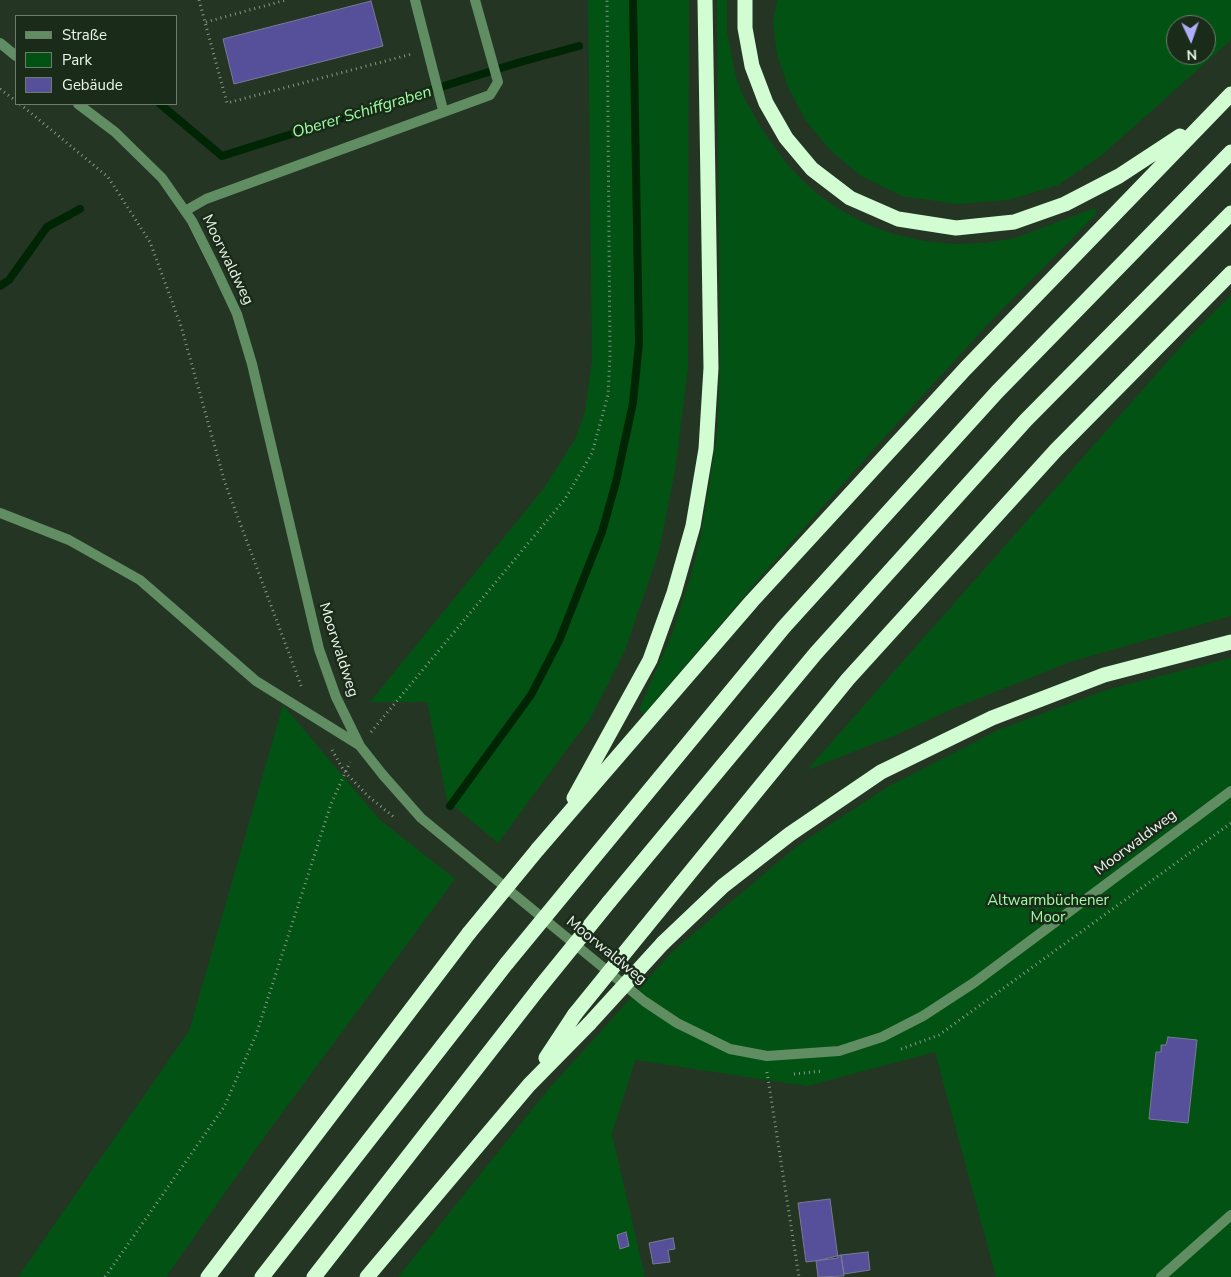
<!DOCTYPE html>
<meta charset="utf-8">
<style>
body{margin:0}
#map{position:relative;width:1231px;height:1277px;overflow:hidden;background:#243524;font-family:"Nunito Sans",sans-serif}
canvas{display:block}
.legend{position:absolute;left:15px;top:15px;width:162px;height:90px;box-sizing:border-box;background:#1a2b1a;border:1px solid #6e7c6e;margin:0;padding:6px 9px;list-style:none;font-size:15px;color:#ebf6eb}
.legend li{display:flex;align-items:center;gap:10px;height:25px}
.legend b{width:25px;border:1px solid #6e7c6e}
.north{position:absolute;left:1166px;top:15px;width:50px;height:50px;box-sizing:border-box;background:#1a2b1a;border:1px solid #6e7c6e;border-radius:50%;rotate:177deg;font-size:14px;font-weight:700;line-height:20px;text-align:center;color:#ebf6eb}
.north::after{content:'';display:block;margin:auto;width:18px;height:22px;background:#b0aefa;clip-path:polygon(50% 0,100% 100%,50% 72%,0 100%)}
</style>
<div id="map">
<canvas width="1231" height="1277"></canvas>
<ul class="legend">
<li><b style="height:6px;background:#608d62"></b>Straße</li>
<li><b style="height:14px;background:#025313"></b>Park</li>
<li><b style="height:14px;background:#564f9a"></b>Gebäude</li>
</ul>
<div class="north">N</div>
</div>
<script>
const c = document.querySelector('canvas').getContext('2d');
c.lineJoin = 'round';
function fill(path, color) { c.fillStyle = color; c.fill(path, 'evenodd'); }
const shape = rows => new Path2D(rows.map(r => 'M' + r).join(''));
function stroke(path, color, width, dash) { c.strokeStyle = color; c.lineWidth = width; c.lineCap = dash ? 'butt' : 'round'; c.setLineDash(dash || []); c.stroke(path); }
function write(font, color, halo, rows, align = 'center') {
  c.font = font + ' "Nunito Sans",sans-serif'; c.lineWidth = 5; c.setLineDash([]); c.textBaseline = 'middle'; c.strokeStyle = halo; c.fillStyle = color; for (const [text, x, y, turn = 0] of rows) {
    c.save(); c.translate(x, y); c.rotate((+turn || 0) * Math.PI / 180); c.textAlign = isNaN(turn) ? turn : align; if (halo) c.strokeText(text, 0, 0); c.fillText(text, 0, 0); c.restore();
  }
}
const green = shape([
 [588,0,689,0,688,368,675,471,659,551,625,650,591,717,498,843,447,800,427,702,370,702,544,488,575,439,585,412,592,360],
 [717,0,727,0,727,32,735,73,741,92,763,131,787,164,802,180,821,197,842,211,869,225,893,234,924,241,956,244,985,243,1015,238,1095,208,1097,213,989,323,873,450,764,573,644,714,639,709,672,634,692,572,701,535,717,436,720,366],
 [777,0,1231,0,1231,40,1102,155,1058,185,1009,200,957,204,902,196,861,176,829,149,806,121,788,87,777,55,773,23],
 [1176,25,1206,25,1206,55,1176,55],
 [1231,295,1231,616,1070,662,957,707,891,737,807,770,1190,336],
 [1231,658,1231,1277,996,1277,935,1052,807,1086,635,1060,612,1134,645,1277,398,1277,547,1091,672,952,797,846,889,786,998,730,1109,689],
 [283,705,379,819,455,879,257,1147,166,1277,18,1277,189,1031]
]);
const stream = shape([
 [160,104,222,156,517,63,579,46],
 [0,286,9,280,47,227,80,209],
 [450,806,531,695,559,641,602,532,616,482,633,403,639,343,633,0]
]);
const building = shape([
 [371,1,383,46,234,84,223,39,371,1],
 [1168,1037,1197,1040,1188,1123,1149,1119,1156,1052,1161,1052,1161,1045,1166,1045,1168,1037],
 [830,1199,838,1258,806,1262,798,1203,830,1199],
 [626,1232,629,1246,620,1249,617,1235,626,1232],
 [673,1238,675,1249,668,1250,670,1262,653,1264,649,1243,673,1238],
 [868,1252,870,1270,844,1274,841,1255,868,1252],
 [841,1255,844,1276,818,1277,816,1261,841,1255]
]);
const path = shape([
 [199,0,227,103,412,54],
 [206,22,286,0],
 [0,89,16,101],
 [20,104,108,177,150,242,181,326,225,483,302,688],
 [371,732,565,499,592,453,608,395,610,356,607,0],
 [332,750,344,771,368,796,395,818],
 [901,1049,939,1035,1231,823],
 [767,1072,799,1277],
 [794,1074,823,1071],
 [105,1277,224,1107,256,1035,331,804,350,762]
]);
const lane = shape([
 [415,0,443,110],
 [0,43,16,56],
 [78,104,115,132,162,178,192,221,215,267,237,314,252,364,319,649,336,697,360,746,383,775],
 [185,211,206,199,490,95,498,82,475,0],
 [0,513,69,540,140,580,256,681,359,745],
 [1161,1277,1231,1215]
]);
const street = shape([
 [383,775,421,818,644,1001,677,1023,730,1049,767,1056,839,1051,882,1037,923,1016,975,982,1231,791]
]);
const highway = shape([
 [745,0,745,28,752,66,766,103,786,138,812,169,850,198,898,219,956,228,1014,222,1065,204,1119,176,1180,136],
 [574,798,650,660,674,593,693,526,706,449,711,368,705,0],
 [538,849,752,601,966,368,1231,94],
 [577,878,784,627,997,392,1231,152],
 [609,902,816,653,1026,420,1231,213],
 [644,929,848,679,1056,450,1231,273],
 [663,943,723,886,790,834,881,772,992,718,1104,675,1231,642],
 [546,1058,575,1014],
 [208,1277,469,933],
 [262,1277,507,963],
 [314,1277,540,987],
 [367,1277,529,1085,589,1024]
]);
const highwayBridge = shape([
 [469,933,538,849],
 [507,963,577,878],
 [540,987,609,902],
 [575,1014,644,929],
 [589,1024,663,943]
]);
const streetNames = [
 ["Moorwaldweg",227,260,64],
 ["Moorwaldweg",338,650,72],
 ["Moorwaldweg",1136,843,-37],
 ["Moorwaldweg",606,951,39]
];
const parkNames = [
 ["Altwarmbüchener",1048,901],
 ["Moor",1048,918]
];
const waterNames = [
 ["Oberer Schiffgraben",362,113,-17]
];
fill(green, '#025313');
stroke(stream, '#002505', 8);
fill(building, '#564f9a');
stroke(building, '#7a7a93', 1);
stroke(path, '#899789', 3, [1, 4]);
stroke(lane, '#608d62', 10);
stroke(street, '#608d62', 10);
stroke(highway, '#d2fdd3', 15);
stroke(highwayBridge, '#d2fdd3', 15);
write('15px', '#ebf6eb', '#1a2b1a', streetNames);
write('15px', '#a0fda4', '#1a2b1a', parkNames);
write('italic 16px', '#a0fda4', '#1a2b1a', waterNames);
</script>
